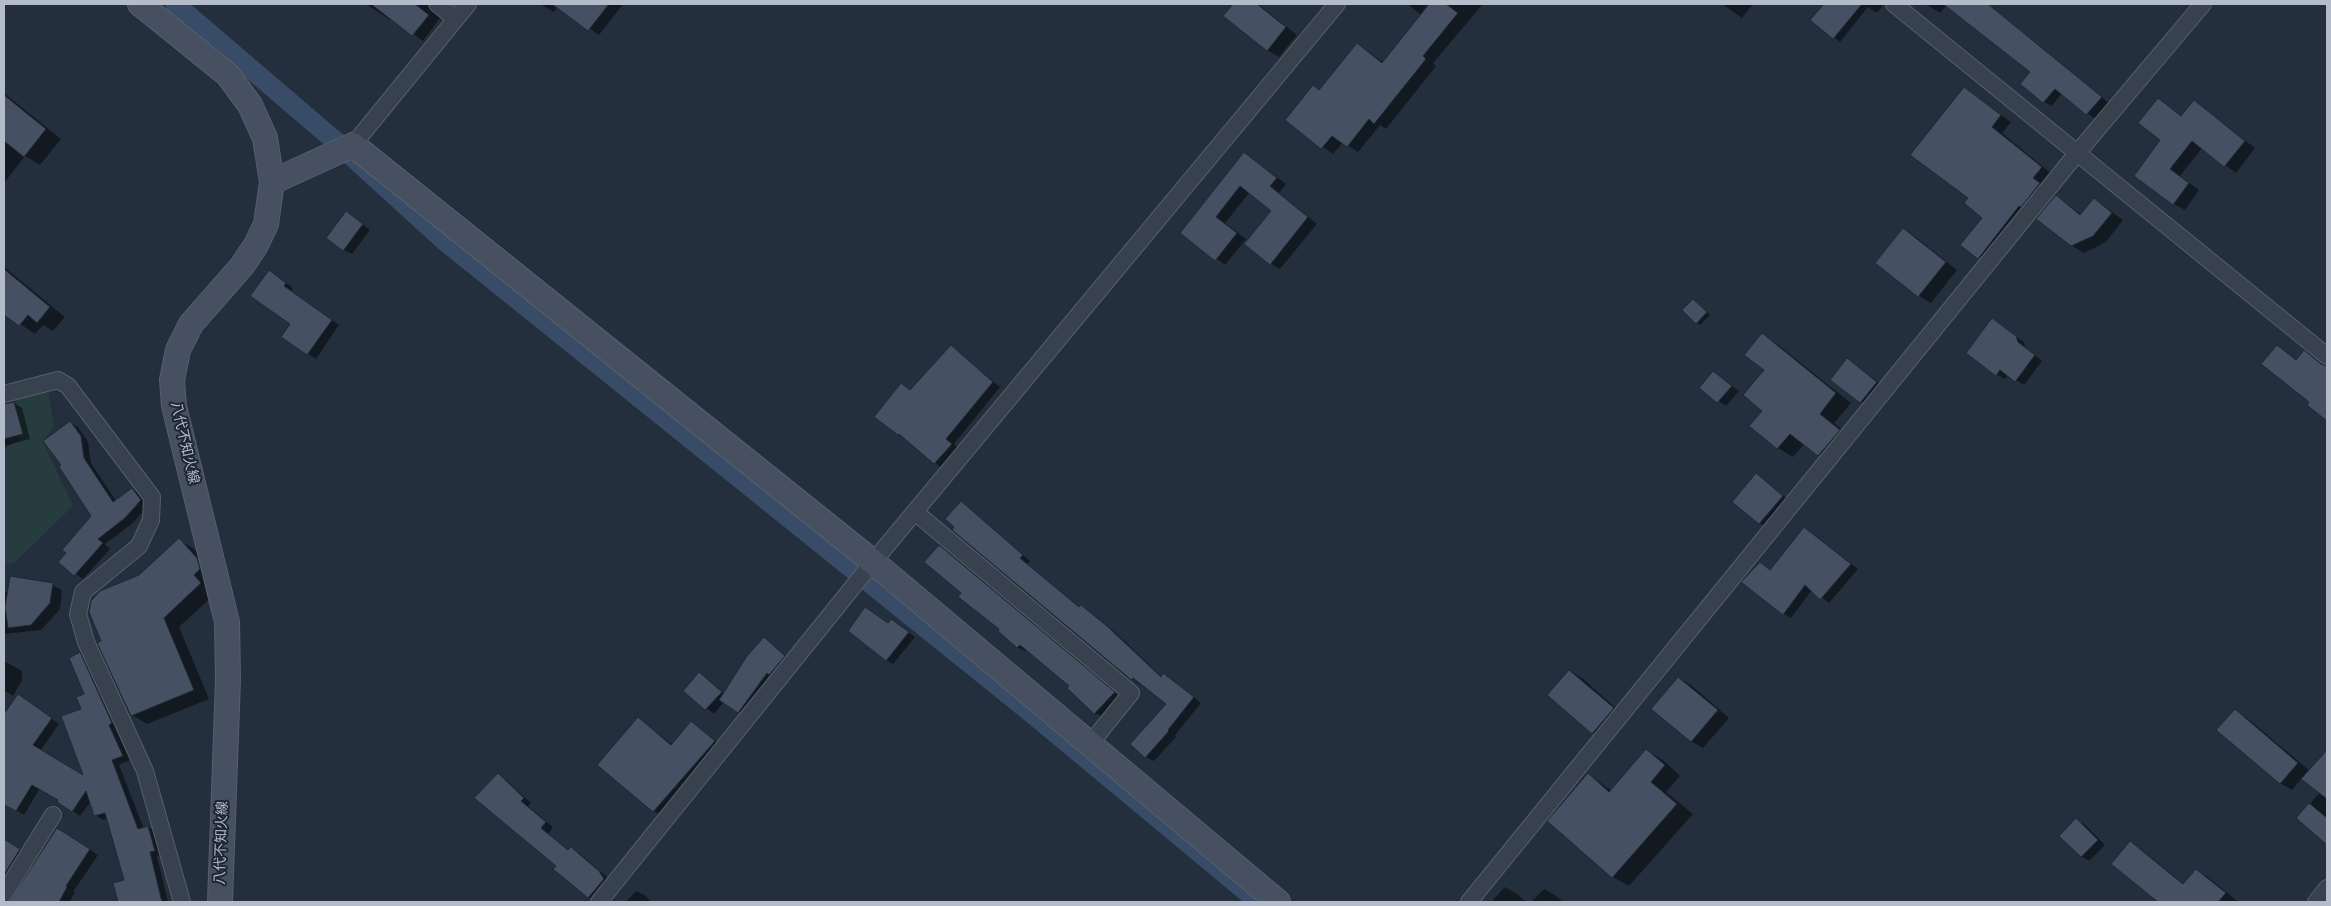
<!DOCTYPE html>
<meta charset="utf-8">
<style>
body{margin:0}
#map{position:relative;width:2331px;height:906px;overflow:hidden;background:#242f3e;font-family:Roboto,sans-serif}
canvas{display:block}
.frame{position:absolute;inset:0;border:5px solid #b4bcc9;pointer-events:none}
</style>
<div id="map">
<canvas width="2331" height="906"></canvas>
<div class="frame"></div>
</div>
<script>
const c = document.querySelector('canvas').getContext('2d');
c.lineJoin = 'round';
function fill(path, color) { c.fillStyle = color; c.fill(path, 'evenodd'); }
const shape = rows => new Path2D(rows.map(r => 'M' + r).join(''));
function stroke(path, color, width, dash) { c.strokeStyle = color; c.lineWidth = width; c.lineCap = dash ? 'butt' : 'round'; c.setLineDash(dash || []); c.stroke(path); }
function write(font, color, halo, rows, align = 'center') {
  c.font = font + ' Roboto,"Noto Sans JP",sans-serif'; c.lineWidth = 4; c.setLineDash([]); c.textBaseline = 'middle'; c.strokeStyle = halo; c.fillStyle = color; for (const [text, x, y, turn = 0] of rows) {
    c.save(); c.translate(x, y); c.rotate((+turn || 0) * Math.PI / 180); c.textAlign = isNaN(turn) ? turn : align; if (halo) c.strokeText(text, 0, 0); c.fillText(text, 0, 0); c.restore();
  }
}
const green = shape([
 [47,385,54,425,43,442,73,506,14,563,4,564,4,449,20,439,16,400]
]);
const shadow = shape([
 [366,4,439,4,437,14,440,18,423,41,392,18,390,20],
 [540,4,623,4,599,35,558,6,554,12],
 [1234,4,1258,4,1297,35,1279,57,1267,50,1225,16],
 [1408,4,1483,4,1433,63,1436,66,1386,129,1380,125,1358,152,1343,142,1333,154,1286,119,1313,86,1320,91,1358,44,1384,63,1421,15],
 [1722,4,1753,4,1742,18],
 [1825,4,1884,4,1877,13,1868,7,1840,42,1812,20],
 [1926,4,1988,4,2109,103,2095,119,2062,93,2052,106,2044,102,2032,71,1947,5,1940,13],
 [1964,89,2011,122,2002,133,2052,174,1989,264,1962,244,1984,217,1970,198],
 [4,93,61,139,40,165,25,156,4,183],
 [2159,100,2182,116,2194,102,2255,148,2236,173,2202,148,2180,176,2199,190,2185,210,2174,204,2162,140],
 [1244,153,1286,184,1279,193,1317,224,1280,269,1271,264,1273,211,1250,192,1225,223,1246,239,1225,265,1181,233],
 [2056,197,2082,215,2094,199,2123,220,2106,242,2084,253,2071,245],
 [354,218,370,230,352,254,344,250],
 [1904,230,1916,237,1957,270,1931,303,1919,296],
 [4,267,65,317,53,331,43,325,35,334,4,313],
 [277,276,293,288,291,292,339,325,316,359,283,337,292,324],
 [1693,300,1710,315,1700,325,1697,323],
 [2000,325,2024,342,2026,348,2042,361,2024,385,2008,375,2005,379,1997,375],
 [1762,335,1777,344,1851,403,1834,423,1854,439,1834,464,1804,444,1793,457,1778,448,1751,426,1764,411,1765,370],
 [2277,346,2297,360,2305,352,2325,367,2320,373,2327,379,2327,420,2309,405,2311,402],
 [951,347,1000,387,954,444,959,449,942,468,898,434,901,385,911,390],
 [1848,360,1885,387,1869,407,1832,379],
 [1713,372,1739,391,1726,406,1701,388],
 [14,403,22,408,30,439,4,446,4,406],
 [70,423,78,427,88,442,91,463,116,501,132,489,140,494,149,505,133,523,105,544,110,549,83,579,60,562,93,516],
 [1756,475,1790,501,1767,528,1759,523],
 [961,503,1030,561,1027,564,1080,608,1081,606,1089,611,1115,632,1162,677,1172,680,1201,703,1175,735,1176,737,1154,761,1146,757,1168,704,1132,679],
 [1812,533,1858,569,1829,603,1812,590,1791,618,1784,614,1761,564,1771,571],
 [179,540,194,549,213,568,216,593,179,627,209,699,147,724,132,715,102,642,140,576],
 [939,547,947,551,1122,698,1103,717,1095,713,1070,686,1027,649,1025,651,1017,647,963,593],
 [52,585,62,590,60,609,41,630,4,634,4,592],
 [898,625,915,637,893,664,886,660,892,628],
 [764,639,791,661,746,716,724,702,714,714,685,691,700,674,725,694],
 [80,653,87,658,119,728,116,729,130,760,119,765,144,829,148,827,156,832,162,855,157,856,168,902,119,902,115,884,125,881,108,818,103,820,95,815,91,801,80,816,40,788,24,815,4,803,4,716,18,696,59,724,40,751,85,778,83,709,86,694],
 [4,661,22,671,22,680,13,696,4,690],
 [1570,671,1582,678,1625,716,1605,740,1593,733],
 [1678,678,1691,685,1729,718,1703,748,1691,741],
 [2235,711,2247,718,2310,771,2327,751,2327,843,2298,818,2320,792,2302,778,2292,790,2280,783],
 [638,718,673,745,691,723,724,747,664,817,654,811,599,765],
 [1647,751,1663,760,1680,776,1666,792,1693,814,1629,886,1613,877,1549,821,1588,774,1612,791],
 [498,775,506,780,531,803,528,806,553,827,548,834,570,851,571,849,579,853,607,877,611,884,596,901,588,897],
 [2077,820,2085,825,2105,845,2089,861,2081,856],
 [65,834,98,855,73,892,75,893,69,902,9,902,13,900],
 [4,841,27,855,10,881,4,877],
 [2130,843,2142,850,2184,884,2196,870,2208,877,2237,901,2160,902,2113,864],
 [1505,887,1517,894,1526,902,1491,902],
 [1544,889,1556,896,1563,902,1531,902],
 [636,891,644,895,652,902,626,902]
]);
const canal = shape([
 [175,4,334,140,446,242,1029,711,1259,902]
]);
const building = shape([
 [371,4,415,4,429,15,412,36,371,4],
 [552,4,609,4,588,31,552,4],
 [1233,4,1257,4,1286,27,1267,51,1223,16,1233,4],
 [1429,4,1446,4,1458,13,1423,56,1426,59,1374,124,1369,119,1347,147,1332,136,1321,149,1285,120,1313,85,1319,90,1357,43,1382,63,1429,4],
 [1824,4,1862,4,1833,39,1810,20,1824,4],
 [1943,4,1988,4,2102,97,2086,115,2055,89,2043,103,2020,84,2030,72,1943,4],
 [1964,87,2001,115,1992,127,2042,167,2033,178,2040,183,2021,207,2019,206,1978,259,1960,245,1982,218,1964,203,1968,198,1910,155,1964,87],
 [4,95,46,129,24,157,4,141,4,95],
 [2158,98,2181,116,2194,100,2245,141,2224,167,2192,141,2170,169,2189,183,2173,205,2134,176,2160,140,2138,123,2158,98],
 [1244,152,1277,178,1270,186,1308,217,1270,265,1244,244,1271,211,1240,186,1216,217,1237,233,1215,261,1180,233,1244,152],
 [2056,195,2080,215,2094,198,2112,213,2093,236,2071,246,2036,219,2056,195],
 [346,211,363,224,343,251,326,238,346,211],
 [1903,228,1946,262,1918,297,1875,263,1903,228],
 [4,269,50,307,37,323,28,315,19,326,4,315,4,269],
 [269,270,286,283,284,286,332,320,307,355,281,337,290,324,250,296,269,270],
 [1693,299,1707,312,1696,324,1682,310,1693,299],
 [1992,318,2016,336,2018,342,2035,355,2015,382,2000,370,1996,376,1966,353,1992,318],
 [1762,333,1836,393,1820,414,1840,430,1818,456,1790,434,1777,449,1749,426,1762,411,1743,395,1764,370,1744,355,1762,333],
 [951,345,993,382,946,439,952,444,934,464,899,434,898,435,874,417,901,383,910,390,951,345],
 [2277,345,2296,360,2304,350,2321,364,2327,366,2327,421,2307,405,2309,402,2261,364,2277,345],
 [1847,358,1877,382,1860,403,1830,380,1847,358],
 [1713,371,1732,386,1717,403,1699,388,1713,371],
 [14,402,23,434,4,439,4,404,14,402],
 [70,421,81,436,84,458,113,502,132,488,141,500,125,518,98,539,103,543,74,576,58,562,66,553,62,550,91,516,59,467,61,465,43,441,70,421],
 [1756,473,1783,496,1759,524,1732,502,1756,473],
 [961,501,1023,555,1020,558,1079,607,1081,605,1107,626,1161,677,1163,673,1194,697,1168,730,1169,731,1145,758,1130,744,1166,704,1133,678,1131,680,1129,678,952,530,954,527,945,519,961,501],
 [1804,527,1851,564,1820,600,1805,585,1783,615,1741,582,1760,562,1770,570,1804,527],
 [179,538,197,558,200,569,194,575,201,583,164,618,194,690,131,716,97,643,101,641,89,612,91,601,100,591,139,575,179,538],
 [939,545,1115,692,1094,714,1067,688,1069,686,1020,645,1017,648,998,631,999,629,958,597,961,593,924,562,939,545],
 [10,576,53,583,50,603,31,625,8,628,5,607,10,576],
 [865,607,888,623,891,619,909,632,886,661,848,631,865,607],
 [764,637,785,656,769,675,767,673,738,713,719,700,747,656,764,637],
 [80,652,112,723,109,725,123,756,112,760,138,829,148,826,155,851,150,852,162,902,118,902,113,883,124,880,105,813,94,816,86,791,72,812,57,802,58,800,32,785,16,811,4,805,4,714,18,694,52,718,33,745,83,775,61,716,81,709,76,697,84,694,69,658,80,652],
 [1569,670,1614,708,1592,734,1547,695,1569,670],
 [699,672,722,692,705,710,683,691,699,672],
 [1678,677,1718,710,1691,742,1651,709,1678,677],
 [2235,709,2298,763,2280,784,2216,730,2235,709],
 [638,717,671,745,691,721,715,741,653,812,597,765,638,717],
 [1646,749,1665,765,1651,782,1677,804,1612,878,1547,821,1588,773,1609,792,1646,749],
 [2327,750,2327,799,2301,779,2327,750],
 [498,773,524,798,521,801,546,822,541,828,568,850,571,847,599,871,604,879,588,898,553,869,556,866,474,798,498,773],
 [2309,803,2327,818,2327,845,2296,818,2309,803],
 [2076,818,2098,840,2081,857,2059,836,2076,818],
 [57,828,90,849,66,886,67,887,59,902,9,902,57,828],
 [4,839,20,849,4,875,4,839],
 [2130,841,2183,884,2196,869,2226,893,2218,902,2158,902,2111,864,2130,841]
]);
const street = shape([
 [437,4,456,19],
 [1894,4,2327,356],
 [353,145,468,4],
 [4,394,58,380,68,386,152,497,151,520,139,546,83,592,78,614,86,642,145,771,182,902],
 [915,512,1131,693,1090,744],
 [4,894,53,815],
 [599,902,873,562,1337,4],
 [1469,902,2078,152,2203,4],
 [2316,902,2327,888]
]);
const secondary = shape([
 [140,4,228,75,250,105,265,138,272,182,266,224,256,245,242,266,191,324,178,350,172,380,174,406,227,622,228,679,220,902],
 [272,182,353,145,873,562,1278,902]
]);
const streetNames = [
 ["八代不知火線",184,443,77],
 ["八代不知火線",222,843,-88]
];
fill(green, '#263c3f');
fill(shadow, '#0007');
stroke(canal, '#394c67', 20);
fill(building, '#455162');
stroke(building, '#1f2835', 1);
stroke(street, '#565f6c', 18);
stroke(secondary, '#565f6c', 26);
stroke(street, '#38414e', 16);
stroke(secondary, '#465061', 24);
write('14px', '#b4bcc9', '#1d2633', streetNames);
</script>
